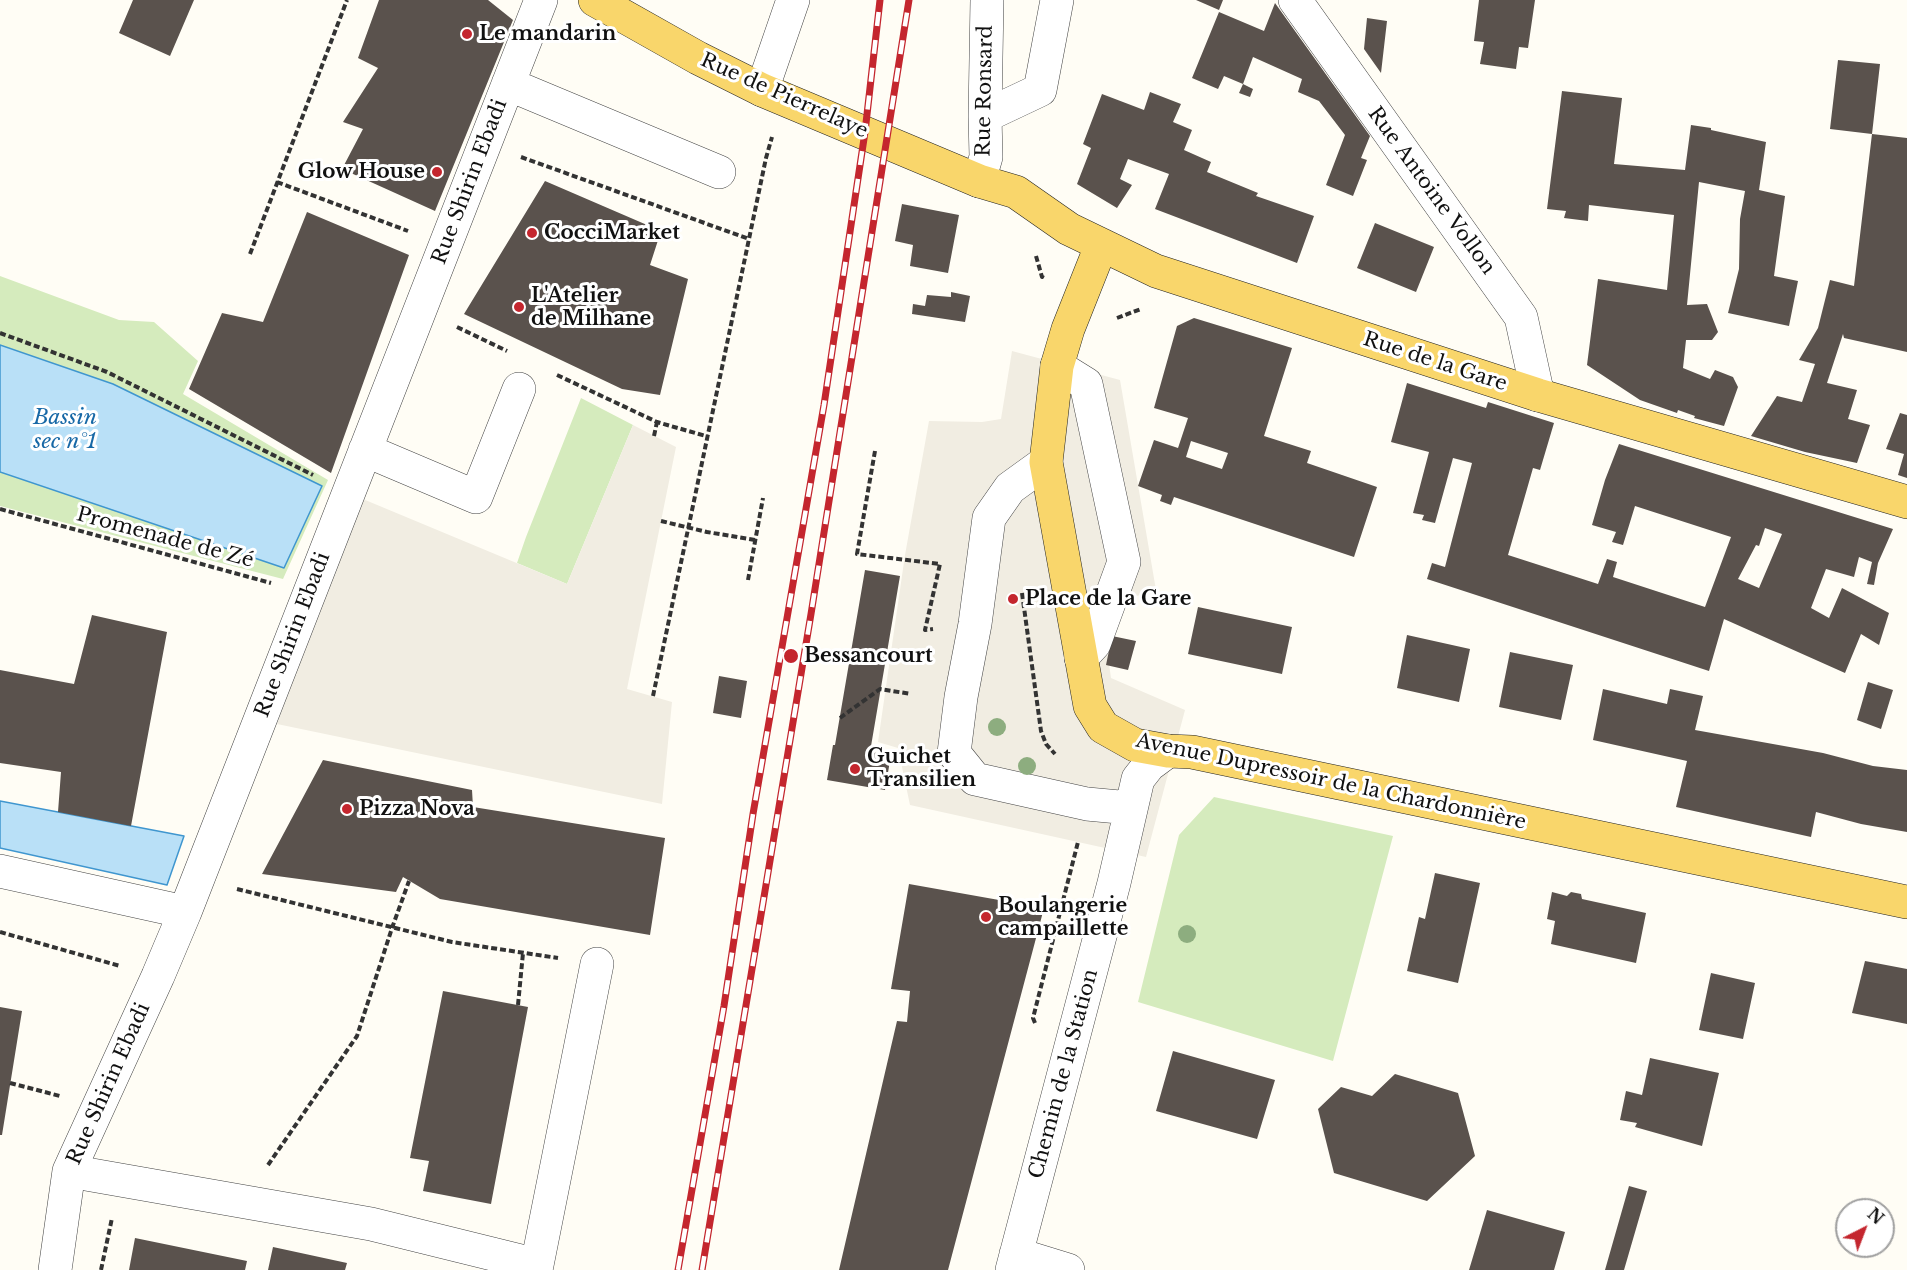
<!DOCTYPE html>
<meta charset="utf-8">
<style>
body{margin:0}
#map{position:relative;width:1907px;height:1270px;overflow:hidden;background:#fffdf5;font-family:"Libre Baskerville",serif}
canvas{display:block}
.north{position:absolute;left:1835px;top:1198px;width:60px;height:60px;box-sizing:border-box;background:#fff;border:2px solid #a0a0a0;border-radius:50%;rotate:42deg;font-size:16px;font-weight:700;line-height:24px;text-align:center;color:#111}
.north::after{content:'';display:block;margin:auto;width:21px;height:27px;background:#c4262e;clip-path:polygon(50% 0,100% 100%,50% 72%,0 100%)}
</style>
<div id="map">
<canvas width="1907" height="1270"></canvas>
<div class="north">N</div>
</div>
<script>
const c = document.querySelector('canvas').getContext('2d');
c.lineJoin = 'round';
function fill(path, color) { c.fillStyle = color; c.fill(path, 'evenodd'); }
const shape = rows => new Path2D(rows.map(r => 'M' + r).join(''));
function stroke(path, color, width, dash) { c.strokeStyle = color; c.lineWidth = width; c.lineCap = dash ? 'butt' : 'round'; c.setLineDash(dash || []); c.stroke(path); }
function write(font, color, halo, rows, align = 'center') {
  c.font = font + ' "Libre Baskerville",serif'; c.lineWidth = 6; c.setLineDash([]); c.textBaseline = 'middle'; c.strokeStyle = halo; c.fillStyle = color; for (const [text, x, y, turn = 0] of rows) {
    c.save(); c.translate(x, y); c.rotate((+turn || 0) * Math.PI / 180); c.textAlign = isNaN(turn) ? turn : align; if (halo) c.strokeText(text, 0, 0); c.fillText(text, 0, 0); c.restore();
  }
}
const green = shape([
 [0,276,119,320,154,322,198,361,183,394,328,480,283,579,0,506],
 [581,398,633,425,567,584,517,563,526,537],
 [1214,797,1393,836,1333,1061,1138,1002,1179,835]
]);
const plaza = shape([
 [1012,351,1120,380,1156,590,1101,607,1111,678,1185,710,1146,857,910,805,898,748,878,742,905,555,929,421,982,422,1001,419],
 [633,425,676,447,627,689,672,702,662,804,277,724,358,497,567,584]
]);
const water = shape([
 [0,345,113,384,322,486,284,568,0,472,0,345],
 [0,801,184,836,167,885,0,848,0,801]
]);
const building = shape([
 [133,0,194,0,170,56,119,33],
 [379,0,488,0,513,20,435,211,342,169,363,129,343,122,378,68,358,58],
 [1196,0,1223,0,1219,10],
 [1479,0,1535,0,1528,48,1519,47,1516,69,1480,64,1484,42,1474,41],
 [1275,3,1370,136,1361,158,1367,160,1353,196,1326,185,1345,135,1319,101,1298,92,1302,79,1253,57,1243,84,1224,76,1218,89,1192,78,1219,12,1264,31],
 [1367,18,1387,21,1381,73,1364,49],
 [1838,60,1880,64,1872,134,1830,129],
 [1243,84,1253,89,1250,97,1239,93],
 [1562,91,1622,98,1614,164,1685,170,1691,125,1711,128,1711,130,1766,142,1759,190,1785,196,1774,276,1798,281,1789,326,1728,313,1739,269,1740,219,1745,191,1699,182,1687,305,1707,304,1718,332,1712,340,1686,340,1683,368,1710,379,1715,370,1733,377,1738,387,1724,426,1694,418,1695,416,1678,410,1677,413,1640,400,1587,365,1598,279,1667,290,1674,215,1589,205,1588,221,1564,218,1566,211,1547,209],
 [1150,92,1181,104,1173,122,1192,130,1184,150,1211,162,1207,172,1258,193,1256,196,1314,216,1297,263,1155,209,1169,174,1128,159,1120,179,1132,185,1117,208,1077,184,1091,148,1083,144,1102,94,1144,110],
 [1872,134,1907,138,1907,352,1844,338,1843,334,1827,383,1857,390,1848,419,1870,425,1857,463,1805,452,1751,436,1777,396,1802,402,1815,364,1799,360,1818,328,1830,280,1854,286],
 [545,181,661,231,650,265,688,279,660,395,622,389,464,314],
 [902,204,959,215,948,273,910,266,913,245,895,241],
 [307,212,409,255,331,473,189,389,222,313,263,322],
 [1375,223,1434,247,1416,292,1357,268],
 [951,292,970,296,965,322,912,314,913,304,925,306,927,295,951,297],
 [1194,318,1292,348,1264,436,1311,451,1307,463,1377,487,1354,557,1174,497,1171,505,1160,501,1162,495,1138,486,1154,440,1178,448,1188,418,1154,408,1177,326],
 [1191,441,1228,453,1222,469,1186,457],
 [1407,383,1486,408,1488,402,1554,423,1540,470,1533,468,1508,555,1598,584,1607,559,1617,562,1613,577,1705,607,1731,537,1635,506,1623,545,1612,542,1616,532,1592,525,1605,480,1619,444,1893,529,1878,563,1874,585,1867,584,1872,562,1859,557,1854,577,1826,569,1811,608,1829,618,1842,588,1889,613,1879,645,1861,634,1845,673,1724,619,1709,671,1427,579,1432,563,1445,567,1472,463,1453,458,1435,523,1422,520,1424,515,1413,513,1429,452,1391,442],
 [1765,528,1782,534,1759,588,1738,579,1756,545,1759,546],
 [1900,413,1907,415,1907,478,1898,475,1904,454,1886,449],
 [865,570,900,576,870,752,891,755,885,790,827,780,833,745,835,745],
 [1198,607,1292,627,1282,674,1188,654],
 [92,615,167,632,131,826,58,812,61,772,0,763,0,670,74,684],
 [1407,635,1470,649,1459,702,1397,688],
 [1112,636,1136,641,1128,670,1106,665],
 [1510,652,1573,665,1561,720,1499,707],
 [719,676,747,681,741,718,713,713],
 [1868,682,1893,690,1881,729,1857,720],
 [1603,689,1667,704,1670,689,1703,696,1695,730,1823,753,1873,766,1907,770,1907,832,1861,824,1816,812,1811,837,1676,807,1687,761,1593,740],
 [323,760,472,790,473,807,665,838,650,935,440,899,403,877,396,892,262,874],
 [1435,873,1480,883,1458,983,1407,971,1419,917,1425,919],
 [909,884,1044,908,948,1270,839,1270,897,1021,907,1022,910,991,891,989],
 [1552,892,1567,896,1571,892,1581,894,1582,899,1646,913,1636,963,1551,944,1555,921,1547,919],
 [1865,961,1907,969,1907,1024,1852,1013],
 [1711,973,1755,983,1743,1039,1699,1030],
 [443,991,528,1007,491,1204,423,1191,429,1161,410,1158],
 [0,1007,22,1011,2,1135,0,1135],
 [1173,1051,1275,1080,1257,1139,1156,1111],
 [1650,1058,1719,1073,1702,1146,1635,1127,1637,1123,1620,1120,1626,1091,1642,1095],
 [1395,1074,1458,1093,1475,1156,1427,1201,1334,1173,1318,1109,1341,1087,1372,1096],
 [1629,1186,1647,1191,1624,1270,1605,1270],
 [1487,1210,1565,1232,1554,1270,1469,1270],
 [135,1238,247,1261,245,1270,129,1270],
 [273,1247,347,1263,345,1270,268,1270]
]);
const path = shape([
 [521,157,749,239],
 [277,182,408,231],
 [250,254,347,0],
 [1036,256,1042,277,1044,273],
 [1117,318,1141,309],
 [457,327,507,351],
 [0,333,107,372,313,475],
 [557,375,657,422,709,437],
 [654,436,657,422],
 [875,451,857,554,940,564,925,630,933,629],
 [0,509,271,583],
 [661,521,707,532,755,540],
 [748,580,763,498],
 [1022,593,1041,731,1046,744,1055,754],
 [653,696,766,158,772,137],
 [840,718,880,689,911,694],
 [237,889,452,942,558,958],
 [0,932,120,966],
 [518,1005,523,953],
 [1035,1023,1033,1018,1078,842],
 [10,1083,60,1096],
 [268,1165,357,1036,392,928,409,881],
 [101,1270,112,1218]
]);
const minor = shape([
 [1295,0,1521,317,1538,395],
 [508,84,719,172],
 [762,90,793,0],
 [985,116,1040,90,1057,0],
 [979,181,986,157,985,116,987,0],
 [1057,366,1086,384,1124,562,1094,644,1081,658],
 [365,450,476,497,519,389],
 [1046,462,1010,488,989,518,975,624,961,697,954,753,975,779,1087,804,1130,808],
 [0,871,185,912],
 [69,1171,371,1224,537,1265,536,1270],
 [1016,1254,1068,1270],
 [537,1265,597,964],
 [55,1270,69,1171,158,976,185,912,541,0],
 [1012,1270,1114,883,1138,779,1149,765,1168,751]
]);
const major = shape([
 [595,0,698,58,762,90,979,181,1016,192,1069,229,1156,271,1538,395,1907,502],
 [1101,246,1068,329,1057,366,1046,462,1090,706,1103,727,1135,745,1168,751,1192,752,1907,902]
]);
const rail = shape([
 [678,1270,724,1006,753,814,824,405,865,132,880,0],
 [702,1270,811,614,909,0]
]);
const trees = [
 [997,727],
 [1027,766],
 [1187,934]
];
const markers = [
 [467,34,6,"#c4262e"],
 [437,172,6,"#c4262e"],
 [532,233,6,"#c4262e"],
 [519,307,6,"#c4262e"],
 [1013,599,6,"#c4262e"],
 [791,656,8,"#c4262e"],
 [855,769,6,"#c4262e"],
 [347,809,6,"#c4262e"],
 [986,917,6,"#c4262e"]
];
const poiNames = [
 ["Le mandarin",479,34],
 ["Glow House",425,172,"right"],
 ["CocciMarket",544,233],
 ["L'Atelier",531,296],
 ["de Milhane",531,319],
 ["Place de la Gare",1025,599],
 ["Bessancourt",804,656],
 ["Guichet",867,757],
 ["Transilien",867,780],
 ["Pizza Nova",359,809],
 ["Boulangerie",998,906],
 ["campaillette",998,929]
];
const streetNames = [
 ["Rue Ronsard",985,91,-89],
 ["Rue de Pierrelaye",784,96,24],
 ["Rue Shirin Ebadi",470,182,-69],
 ["Rue Antoine Vollon",1431,191,54],
 ["Rue de la Gare",1435,362,18],
 ["Promenade de Zé",165,538,15],
 ["Rue Shirin Ebadi",293,635,-69],
 ["Avenue Dupressoir de la Chardonnière",1331,782,12],
 ["Chemin de la Station",1064,1074,-75],
 ["Rue Shirin Ebadi",109,1084,-66]
];
const waterNames = [
 ["Bassin",65,418],
 ["sec n°1",65,442]
];
fill(green, '#d5ebbd');
fill(plaza, '#f1ede2');
fill(water, '#b9e0f7');
stroke(water, '#3f96cf', 1.5);
fill(building, '#5a524d');
stroke(minor, '#444', 34);
stroke(major, '#222', 34);
stroke(path, '#333', 4, [6, 3]);
stroke(minor, '#fff', 33);
stroke(major, '#f9d66b', 33);
stroke(rail, '#c4262e', 7);
stroke(rail, '#fff', 4.5, [14]);
c.fillStyle = '#8dad7f';
for (const [x, y] of trees) { c.beginPath(); c.arc(x, y, 9, 0, 2 * Math.PI); c.fill(); }
for (const [x, y, r, color] of markers) { const dot = new Path2D(); dot.arc(x, y, r, 0, 2 * Math.PI); c.fillStyle = color; c.fill(dot); stroke(dot, '#fff', 2); }
write('bold 20px', '#111', '#fff', poiNames, 'left');
write('20px', '#111', '#fff', streetNames);
write('italic 21px', '#1768a6', '#fff', waterNames);
</script>
